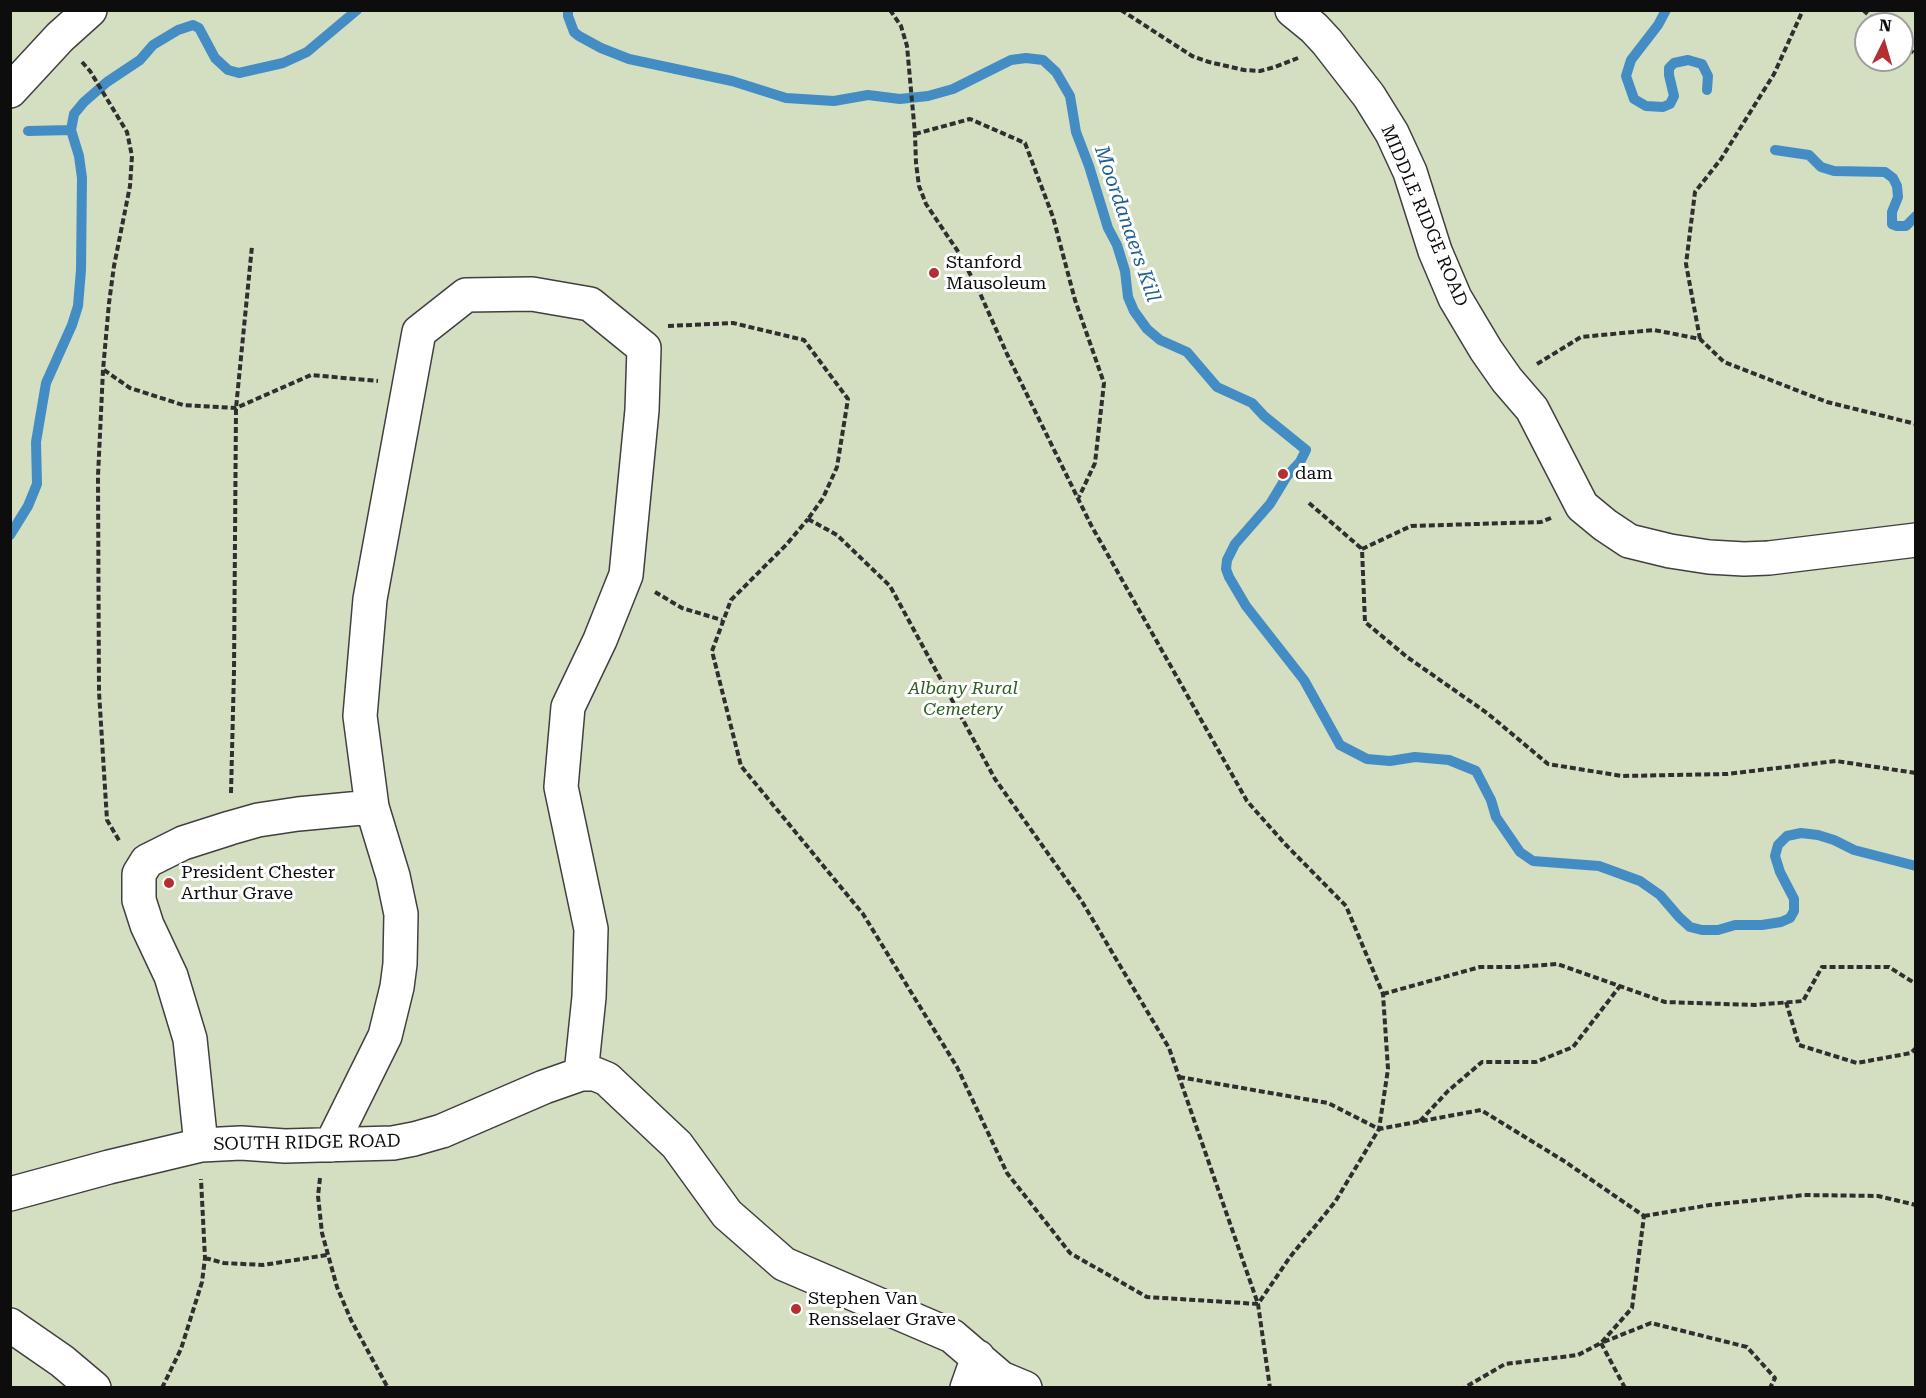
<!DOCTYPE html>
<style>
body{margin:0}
#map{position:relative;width:1926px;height:1398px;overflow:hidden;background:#fefbef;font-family:"Roboto Serif",serif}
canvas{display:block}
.frame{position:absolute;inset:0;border:12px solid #0d0d0d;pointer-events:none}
.north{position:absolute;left:1854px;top:12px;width:60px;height:60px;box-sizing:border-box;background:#fff;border:2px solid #9e9e9e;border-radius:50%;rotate:5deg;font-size:16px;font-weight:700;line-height:24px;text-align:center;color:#0d0d0d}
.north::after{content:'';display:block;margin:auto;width:21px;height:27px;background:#b42f32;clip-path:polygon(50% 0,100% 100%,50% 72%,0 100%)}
</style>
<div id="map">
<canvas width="1926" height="1398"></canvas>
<div class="frame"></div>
<div class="north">N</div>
</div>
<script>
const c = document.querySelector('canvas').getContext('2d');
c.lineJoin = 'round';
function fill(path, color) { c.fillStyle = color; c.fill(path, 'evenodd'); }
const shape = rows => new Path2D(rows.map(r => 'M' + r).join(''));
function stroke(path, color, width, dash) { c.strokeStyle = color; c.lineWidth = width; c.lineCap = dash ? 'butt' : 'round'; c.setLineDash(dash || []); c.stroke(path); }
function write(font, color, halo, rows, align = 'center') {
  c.font = font + ' "Roboto Serif",serif'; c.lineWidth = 6; c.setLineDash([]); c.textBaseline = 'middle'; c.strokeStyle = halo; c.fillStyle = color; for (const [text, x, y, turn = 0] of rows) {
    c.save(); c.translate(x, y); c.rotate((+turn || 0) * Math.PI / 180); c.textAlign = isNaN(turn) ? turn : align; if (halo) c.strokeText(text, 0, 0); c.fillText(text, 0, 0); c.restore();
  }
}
const cemetery = shape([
 [11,11,1915,11,1915,1387,11,1387],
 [1866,24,1902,24,1902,60,1866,60]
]);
const stream = shape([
 [568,10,568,16,574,32,579,36,601,48,629,59,732,81,786,98,834,101,868,95,900,99,928,96,953,89,1011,60,1026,58,1043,60,1056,72,1070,96,1076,132,1089,166,1108,228,1117,245,1125,271,1128,297,1134,311,1147,329,1160,340,1187,352,1217,387,1252,403,1264,416,1306,450,1300,462,1287,476,1270,504,1235,544,1227,560,1226,569,1229,577,1246,606,1304,680,1340,745,1367,759,1390,761,1415,757,1449,760,1476,771,1491,800,1496,817,1520,852,1533,861,1599,866,1640,881,1660,895,1679,917,1690,927,1702,930,1718,930,1735,925,1762,925,1781,922,1790,918,1794,911,1794,899,1780,872,1775,856,1778,845,1787,836,1801,833,1818,835,1834,840,1854,850,1916,866],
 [1666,10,1658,25,1631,60,1626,76,1634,99,1646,106,1663,107,1670,104,1674,96,1669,75,1669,68,1674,63,1688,60,1702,64,1708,76,1707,90],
 [28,131,71,130],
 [1775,150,1809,155,1821,167,1834,171,1885,172,1893,178,1897,186,1898,197,1892,212,1892,224,1897,226,1906,226,1916,216],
 [10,535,28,506,37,484,36,442,46,383,72,325,78,306,81,270,82,178,79,156,71,130,74,114,84,102,107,82,140,60,153,45,178,30,193,25,199,28,215,58,228,70,239,73,283,63,307,52,357,10]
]);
const path = shape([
 [890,10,901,26,907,46,915,134,916,163,919,186,926,204,959,253,979,291,1007,354,1091,525,1247,801,1285,844,1346,906,1383,994,1388,1069,1379,1129,1335,1202,1290,1257,1258,1304,1270,1388],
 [1121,10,1192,56,1209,62,1244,70,1260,71,1275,67,1298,58],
 [1863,10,1879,24],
 [1902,43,1916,55],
 [82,62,90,71,127,132,132,156,130,186,114,266,109,303,103,370,98,476,99,692,107,820,120,842],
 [915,134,970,119,1025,143,1053,217,1075,300,1104,383,1095,463,1079,497],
 [668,326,733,323,804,340,848,399,837,467,823,498,808,519],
 [1700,339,1686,264,1695,192,1721,159,1774,74,1803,10],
 [1537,364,1581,337,1654,330,1700,339,1724,362,1827,402,1916,424],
 [104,370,130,388,183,405,236,408,311,375,378,381],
 [1309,503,1362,549],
 [1551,518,1541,522,1411,526,1362,549,1365,622,1407,657,1487,713,1548,764,1622,776,1727,774,1836,761,1916,773],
 [808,519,837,535,890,586,995,779,1081,900,1169,1048,1258,1304,1147,1297,1070,1253,1007,1173,957,1067,863,914,741,766,712,651,731,600,786,545,808,519],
 [655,592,682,608,722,620],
 [231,793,234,671,236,408,252,246],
 [1383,994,1480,967,1517,967,1557,964,1665,1002,1755,1005,1803,1001,1822,967,1889,967,1916,984],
 [1786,1002,1799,1045,1857,1063,1911,1053,1916,1048],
 [1179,1077,1328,1103,1379,1129,1481,1110,1564,1161,1644,1216,1632,1308,1601,1343,1578,1355,1505,1364,1464,1388],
 [1420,1121,1448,1091,1482,1062,1536,1062,1573,1047,1620,986],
 [320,1178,318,1196,322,1233,337,1287,351,1320,388,1388],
 [1644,1216,1710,1205,1804,1195,1878,1196,1916,1205],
 [205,1258,224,1263,263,1265,327,1255],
 [162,1388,181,1349,202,1282,205,1258,201,1179],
 [1625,1388,1601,1343,1651,1323,1747,1347,1775,1378,1770,1388]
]);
const minor = shape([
 [1292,10,1314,28,1327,42,1369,96,1392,133,1410,172,1435,251,1455,298,1486,350,1507,380,1532,409,1582,506,1605,525,1629,541,1670,551,1709,557,1744,559,1769,558,1916,540],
 [10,91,60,37,90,10],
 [372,807,360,716,370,599,419,332,466,295,532,294,590,304,644,348,642,410,626,575,600,640,568,707,561,787,591,929,589,997,581,1074],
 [201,1145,190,1039,171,976,147,925,139,900,139,874,147,861,183,843,230,828,258,820,298,814,372,807,393,876,401,914,400,964,397,987,385,1036,331,1145],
 [10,1194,109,1167,201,1145,241,1143,285,1146,393,1143,414,1139,442,1131,544,1087,581,1074,595,1074,607,1079,677,1145,727,1214,784,1264,952,1336,1001,1378,1025,1388],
 [10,1325,62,1361,94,1388],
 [967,1388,978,1357]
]);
const markers = [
 [934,273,6,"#b42f32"],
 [1283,474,6,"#b42f32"],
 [169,883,6,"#b42f32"],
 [796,1309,6,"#b42f32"]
];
const streetNames = [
 ["MIDDLE RIDGE ROAD",1424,216,67],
 ["SOUTH RIDGE ROAD",307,1143,-1]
];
const poiNames = [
 ["Stanford",946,263],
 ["Mausoleum",946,284],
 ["dam",1295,474],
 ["President Chester",181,873],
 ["Arthur Grave",181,894],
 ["Stephen Van",808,1299],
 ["Rensselaer Grave",808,1320]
];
const parkNames = [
 ["Albany Rural",963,689],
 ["Cemetery",963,710]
];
const waterNames = [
 ["Moordanaers Kill",1127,224,71]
];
fill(cemetery, '#d4dec1');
stroke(stream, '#438dc4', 10);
stroke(minor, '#404040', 36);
stroke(path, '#2f2f2f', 4, [6, 3]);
stroke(minor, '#fff', 33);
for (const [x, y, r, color] of markers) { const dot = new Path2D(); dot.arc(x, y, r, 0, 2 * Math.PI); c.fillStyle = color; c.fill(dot); stroke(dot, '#fff', 2); }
write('18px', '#0d0d0d', '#fff', streetNames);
write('18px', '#0d0d0d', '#fff', poiNames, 'left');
write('italic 18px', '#2d6022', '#fff', parkNames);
write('italic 20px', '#1f5f96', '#fff', waterNames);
</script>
